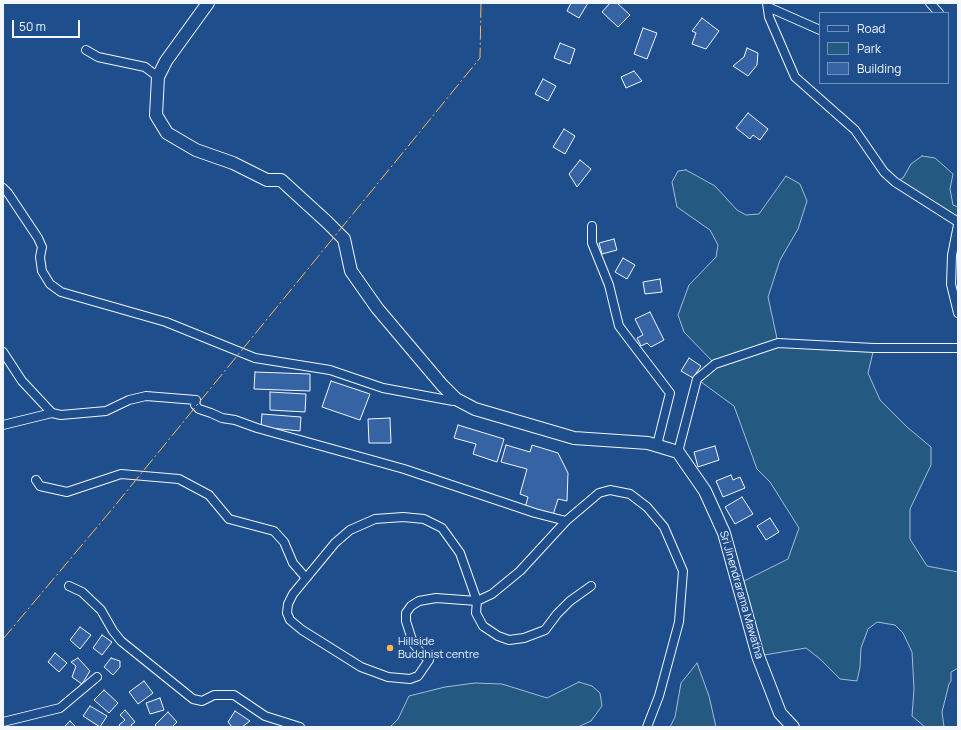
<!DOCTYPE html>
<style>
body{margin:0}
#map{position:relative;width:961px;height:730px;overflow:hidden;background:#1f4e8c;font-family:Manrope,sans-serif}
canvas{display:block}
.frame{position:absolute;inset:0;border:4px solid #f2f6ff;pointer-events:none}
.legend{position:absolute;left:819px;top:12px;width:130px;height:72px;box-sizing:border-box;background:#1f4e8c;border:1px solid #7391ba;margin:0;padding:5px 7px;list-style:none;font-size:12px;color:#f2f6ff}
.legend li{display:flex;align-items:center;gap:8px;height:20px}
.legend b{width:20px;border:1px solid #7391ba}
.scale{position:absolute;left:12px;top:20px;width:68px;height:18px;box-sizing:border-box;border:2px solid #f2f6ff;border-top:0;padding-left:5px;font-size:12px;line-height:14px;white-space:nowrap;color:#f2f6ff;-webkit-text-stroke:3px #1f4e8c;paint-order:stroke}
</style>
<div id="map">
<canvas width="961" height="730"></canvas>
<div class="frame"></div>
<ul class="legend">
<li><b style="height:5px;background:#1f4e8c"></b>Road</li>
<li><b style="height:11px;background:#245a82"></b>Park</li>
<li><b style="height:11px;background:#3563a3"></b>Building</li>
</ul>
<div class="scale">50 m</div>
</div>
<script>
const c = document.querySelector('canvas').getContext('2d');
c.lineJoin = 'round';
function fill(path, color) { c.fillStyle = color; c.fill(path, 'evenodd'); }
const shape = rows => new Path2D(rows.map(r => 'M' + r).join(''));
function stroke(path, color, width, dash) { c.strokeStyle = color; c.lineWidth = width; c.lineCap = dash ? 'butt' : 'round'; c.setLineDash(dash || []); c.stroke(path); }
function write(font, color, halo, rows, align = 'center') {
  c.font = font + ' Manrope,sans-serif'; c.lineWidth = 3; c.setLineDash([]); c.textBaseline = 'middle'; c.strokeStyle = halo; c.fillStyle = color; for (const [text, x, y, turn = 0] of rows) {
    c.save(); c.translate(x, y); c.rotate((+turn || 0) * Math.PI / 180); c.textAlign = isNaN(turn) ? turn : align; if (halo) c.strokeText(text, 0, 0); c.fillText(text, 0, 0); c.restore();
  }
}
const green = shape([
 [922,156,935,158,953,174,950,189,953,205,958,207,958,222,895,182,903,178,911,164,922,156],
 [686,170,715,186,737,210,746,215,759,214,786,176,800,184,807,201,798,229,780,260,768,297,778,343,874,348,868,373,880,400,907,427,931,447,931,465,910,509,910,539,927,566,958,572,958,668,951,672,951,681,949,684,942,712,944,727,925,727,912,716,914,689,912,652,903,633,895,625,877,622,868,629,861,648,860,667,857,681,840,679,820,659,806,648,758,656,738,584,788,559,799,528,770,482,757,469,734,406,697,379,715,364,684,332,678,315,689,285,716,257,718,245,710,230,677,207,672,182,678,171,686,170],
 [697,663,709,696,716,727,670,727,675,717,681,683,697,663],
 [579,682,592,686,600,693,602,706,591,721,578,727,390,727,398,719,409,696,445,687,475,683,502,684,547,698,579,682]
]);
const building = shape([
 [571,3,588,3,579,18,567,11,571,3],
 [610,3,617,3,630,15,618,27,602,12,610,3],
 [702,18,719,31,706,49,692,44,696,33,692,31,702,18],
 [643,28,657,33,647,59,634,54,643,28],
 [560,43,575,49,570,64,554,58,560,43],
 [747,48,758,53,757,65,748,76,733,66,744,57,747,48],
 [634,71,642,81,626,88,621,77,634,71],
 [543,79,556,86,548,101,535,94,543,79],
 [748,113,768,129,760,140,753,135,750,139,736,128,748,113],
 [564,129,575,136,565,154,553,147,564,129],
 [580,160,591,169,577,187,569,174,580,160],
 [614,239,617,250,602,254,599,243,614,239],
 [623,258,635,265,627,279,615,272,623,258],
 [660,279,662,292,645,294,643,282,660,279],
 [650,312,664,340,651,347,647,343,641,346,637,338,643,335,635,319,650,312],
 [689,358,701,366,693,378,681,371,689,358],
 [255,372,310,374,310,391,254,389,255,372],
 [331,381,370,394,360,420,322,407,331,381],
 [270,392,306,394,305,412,270,410,270,392],
 [262,414,301,417,300,431,261,427,262,414],
 [390,418,391,443,369,443,368,419,390,418],
 [458,425,504,439,497,462,473,454,476,444,454,438,458,425],
 [506,445,530,452,532,445,558,453,568,473,567,501,558,499,553,515,525,508,528,497,520,494,527,469,501,462,506,445],
 [715,446,719,460,698,467,694,452,715,446],
 [731,475,733,480,740,477,745,488,723,497,716,481,731,475],
 [742,497,753,514,735,524,725,507,742,497],
 [770,518,779,532,766,540,757,526,770,518],
 [80,627,91,635,80,649,70,640,80,627],
 [102,635,112,642,102,655,93,648,102,635],
 [55,653,67,663,59,672,48,662,55,653],
 [78,658,90,671,82,684,72,677,76,666,71,662,78,658],
 [111,658,120,661,120,667,113,675,104,667,111,658],
 [144,681,153,693,138,704,129,692,144,681],
 [104,690,118,703,109,713,94,700,104,690],
 [160,698,164,710,150,714,146,703,160,698],
 [90,706,107,716,100,727,83,716,90,706],
 [125,710,135,722,131,725,132,727,120,727,119,725,125,720,120,715,125,710],
 [235,711,250,721,242,727,232,727,228,722,235,711],
 [168,712,177,722,172,727,157,727,155,725,168,712],
 [70,721,76,727,64,727,70,721]
]);
const minor = shape([
 [767,3,769,17,795,77,855,130,884,172,895,182,958,222],
 [930,3,939,13],
 [768,7,820,30],
 [86,50,98,57,145,67,158,77],
 [3,188,8,193,38,238,42,247,40,257,42,271,50,284,61,292,166,322,255,358,330,370,383,388,453,401,456,399],
 [958,225,952,255,951,284,958,313],
 [592,226,592,243,609,285,619,326,670,393,657,445],
 [3,352,22,381,52,413,61,415,106,411,129,400,146,396,196,400,195,405,199,409,211,413,222,418,235,420,257,428,404,469,535,513,566,521],
 [3,425,52,413],
 [678,452,697,379,715,364,778,343,874,348,958,348],
 [36,480,40,486,67,492,121,474,179,479,209,495,229,519,274,531,284,542,293,563,306,578],
 [69,586,82,592,101,610,113,631,121,641,193,699,202,701,214,695,234,695,265,716,300,727],
 [591,586,570,601,557,614,545,630,524,638,509,640,498,636,483,626,476,613,477,601,436,598,419,601,411,606,406,613,406,621,413,643,421,653,429,660,418,676,410,679,388,677,361,667,302,630,290,620,287,613,288,604,293,594,335,543,350,530,375,519,403,517,424,519,442,528,460,553,477,601,492,594,520,571,566,521,599,493,610,490,630,494,647,507,664,527,683,571,679,622,659,696,647,727],
 [3,722,60,708,97,677]
]);
const secondary = shape([
 [208,3,166,61,158,77,156,115,167,133,196,150,233,163,267,180,281,180,327,222,344,239,351,271,377,308,442,385,456,399,475,409,574,438,648,443,678,452,705,491,724,533,758,656,780,713,793,727]
]);
const power = shape([
 [3,639,113,508,480,58,481,3]
]);
const markers = [
 [390,648,4,"#ffb74d"]
];
const streetNames = [
 ["Sri Jinendrarama Mawatha",741,595,74]
];
const poiNames = [
 ["Hillside",398,642],
 ["Buddhist centre",398,655]
];
fill(green, '#245a82');
stroke(green, '#a8bbd7', 1);
fill(building, '#3563a3');
stroke(building, '#f2f6ff', 1);
stroke(minor, '#f2f6ff', 10);
stroke(secondary, '#f2f6ff', 14);
stroke(minor, '#1f4e8c', 8);
stroke(secondary, '#1f4e8c', 12);
stroke(power, '#ffb74d', 1, [14, 3, 2, 3]);
for (const [x, y, r, color] of markers) { const dot = new Path2D(); dot.arc(x, y, r, 0, 2 * Math.PI); c.fillStyle = color; c.fill(dot); stroke(dot, '#1f4e8c', 1.5); }
write('11px', '#f2f6ff', '#1f4e8c', streetNames);
write('11px', '#f2f6ff', '#1f4e8c', poiNames, 'left');
</script>
